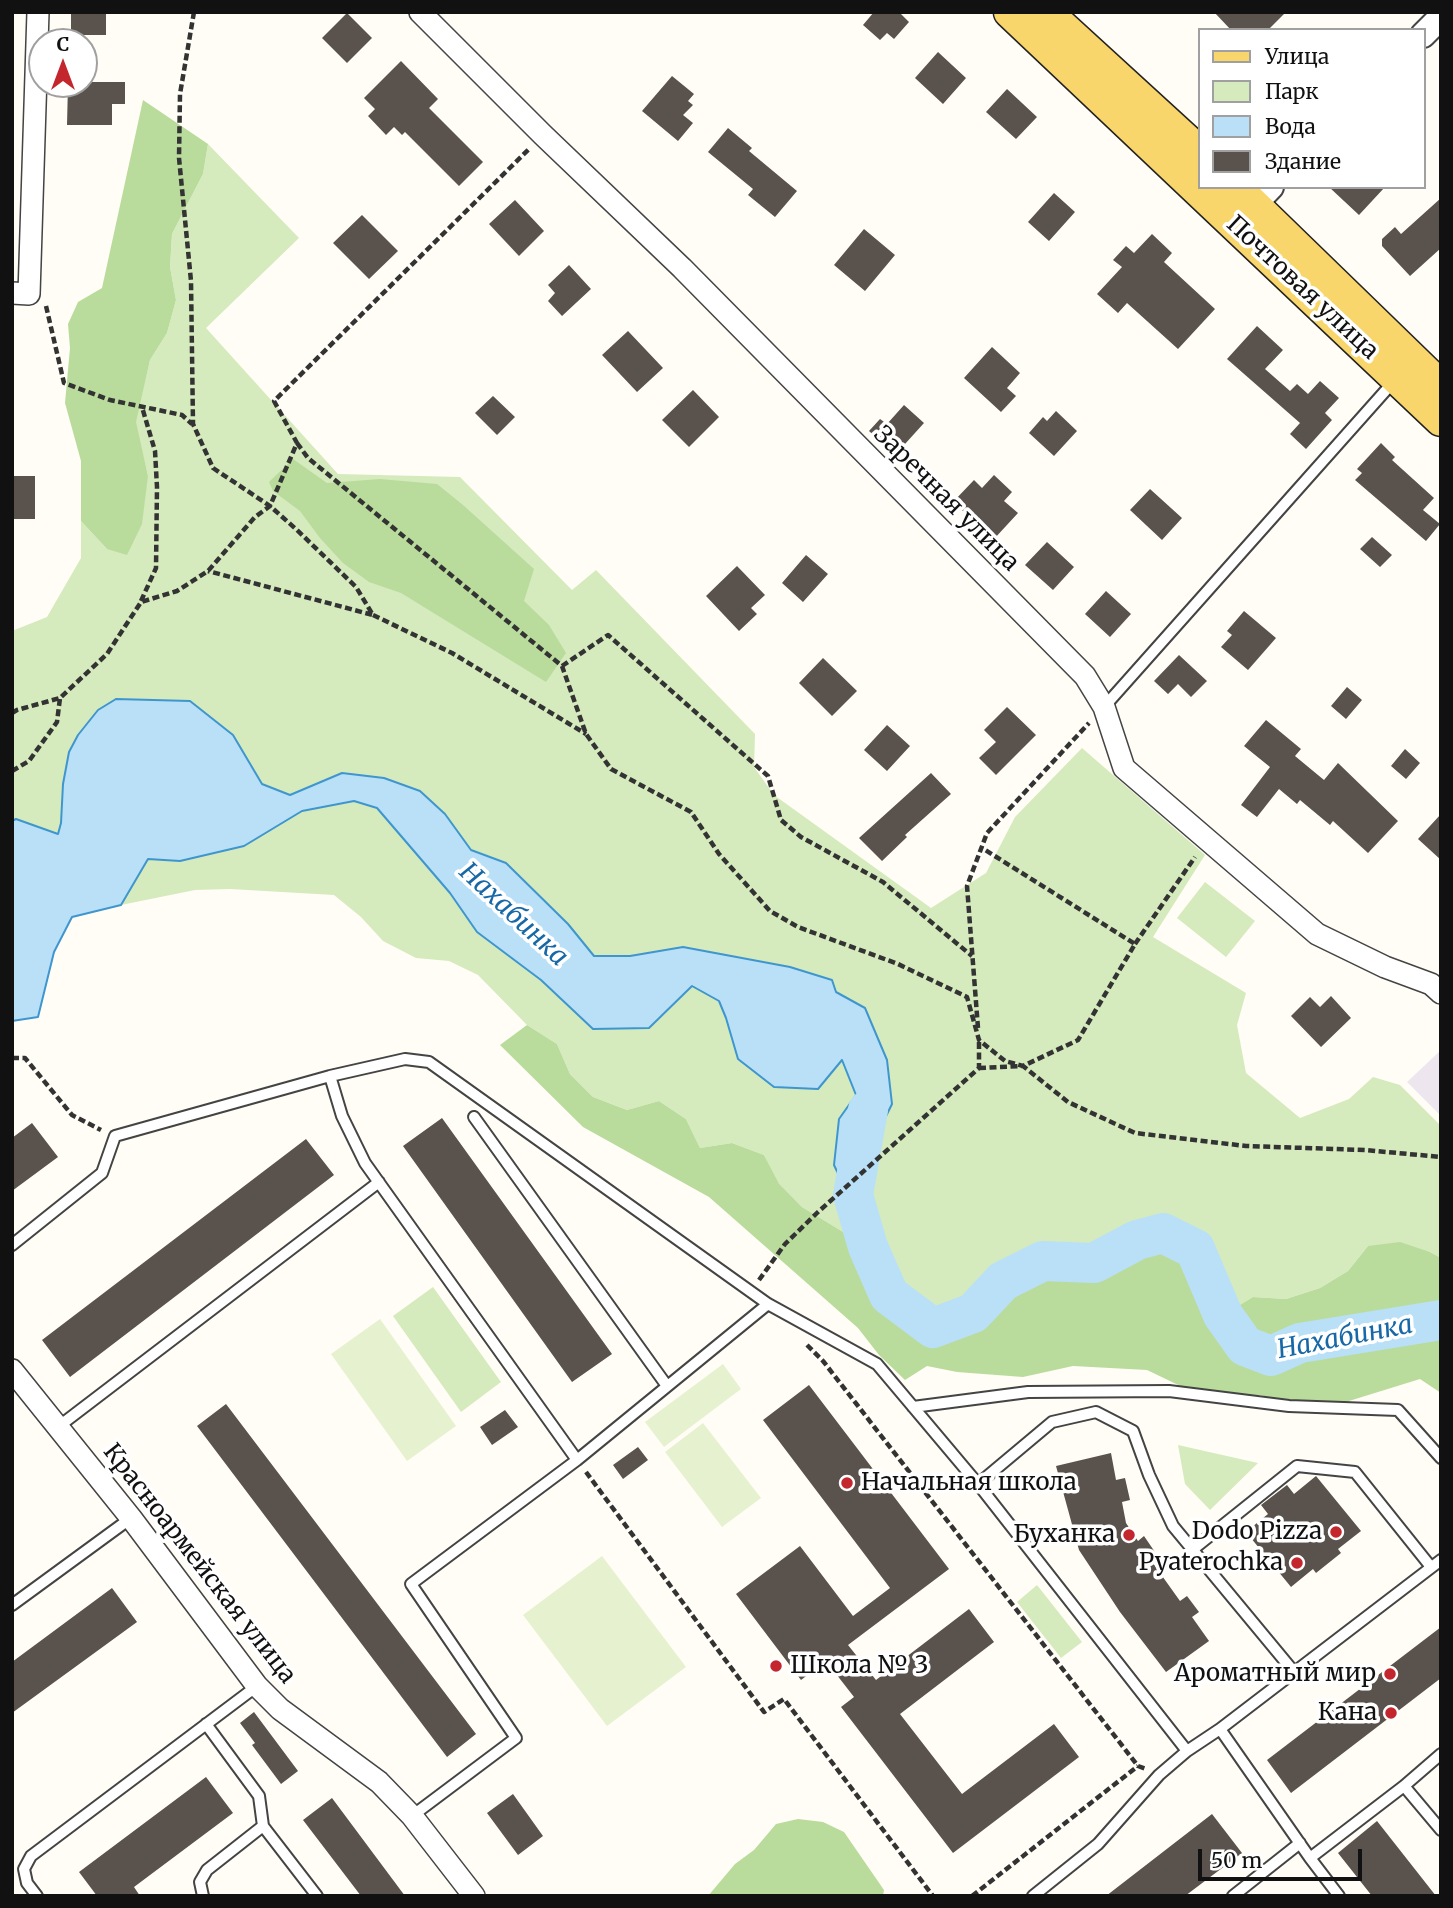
<!DOCTYPE html>
<meta charset="utf-8">
<style>
body{margin:0}
#map{position:relative;width:1453px;height:1908px;overflow:hidden;background:#fffdf5;font-family:Merriweather,serif}
canvas{display:block}
.frame{position:absolute;inset:0;border:14px solid #111;pointer-events:none}
.legend{position:absolute;left:1198px;top:28px;width:228px;height:161px;box-sizing:border-box;background:#fff;border:2px solid #a0a0a0;margin:0;padding:9px 12px;list-style:none;font-size:21px;color:#111}
.legend li{display:flex;align-items:center;gap:14px;height:35px}
.legend b{width:35px;border:2px solid #a0a0a0}
.north{position:absolute;left:28px;top:28px;width:70px;height:70px;box-sizing:border-box;background:#fff;border:2px solid #a0a0a0;border-radius:50%;rotate:0deg;font-size:19px;font-weight:700;line-height:28px;text-align:center;color:#111}
.north::after{content:'';display:block;margin:auto;width:24px;height:32px;background:#c4262e;clip-path:polygon(50% 0,100% 100%,50% 72%,0 100%)}
.scale{position:absolute;left:1198px;top:1849px;width:164px;height:32px;box-sizing:border-box;border:4px solid #111;border-top:0;padding-left:9px;font-size:21px;line-height:24px;white-space:nowrap;color:#111;-webkit-text-stroke:5px #fff;paint-order:stroke}
</style>
<div id="map">
<canvas width="1453" height="1908"></canvas>
<div class="frame"></div>
<ul class="legend">
<li><b style="height:9px;background:#f9d66b"></b>Улица</li>
<li><b style="height:19px;background:#d5ebbd"></b>Парк</li>
<li><b style="height:19px;background:#b9e0f7"></b>Вода</li>
<li><b style="height:19px;background:#5a524d"></b>Здание</li>
</ul>
<div class="north">С</div>
<div class="scale">50 m</div>
</div>
<script>
const c = document.querySelector('canvas').getContext('2d');
c.lineJoin = 'round';
function fill(path, color) { c.fillStyle = color; c.fill(path, 'evenodd'); }
const shape = rows => new Path2D(rows.map(r => 'M' + r).join(''));
function stroke(path, color, width, dash) { c.strokeStyle = color; c.lineWidth = width; c.lineCap = dash ? 'butt' : 'round'; c.setLineDash(dash || []); c.stroke(path); }
function write(font, color, halo, rows, align = 'center') {
  c.font = font + ' Merriweather,serif'; c.lineWidth = 7; c.setLineDash([]); c.textBaseline = 'middle'; c.strokeStyle = halo; c.fillStyle = color; for (const [text, x, y, turn = 0] of rows) {
    c.save(); c.translate(x, y); c.rotate((+turn || 0) * Math.PI / 180); c.textAlign = isNaN(turn) ? turn : align; if (halo) c.strokeText(text, 0, 0); c.fillText(text, 0, 0); c.restore();
  }
}
const industrial = shape([
 [1441,1050,1441,1116,1407,1082]
]);
const green = shape([
 [208,144,299,238,206,328,338,474,460,477,572,590,596,570,755,734,754,767,774,795,931,908,986,873,1015,817,1082,748,1205,855,1153,937,1246,993,1237,1025,1246,1073,1300,1118,1349,1099,1373,1077,1400,1085,1441,1126,1441,1258,1430,1252,1368,1246,1348,1271,1320,1288,1286,1299,1253,1297,1223,1315,1211,1284,1137,1240,1094,1263,1043,1262,1003,1281,973,1313,933,1328,889,1295,868,1247,802,1207,778,1184,764,1155,732,1143,700,1148,686,1119,659,1101,627,1110,593,1097,570,1074,557,1044,527,1025,478,975,449,961,416,958,383,941,361,917,334,895,230,889,195,890,121,905,148,859,180,861,244,846,302,811,354,801,377,807,450,893,477,932,541,980,593,1029,649,1028,692,986,719,1001,726,1018,738,1059,842,1059,856,1095,839,1119,868,1153,865,1008,836,992,683,947,630,956,594,956,568,924,506,863,471,850,445,814,342,773,290,795,262,784,233,735,190,702,163,701,69,752,63,784,61,823,58,835,17,819,12,821,12,631,47,617,81,558,81,521,107,549,148,476,135,422,150,360,167,333,176,300,170,267,172,234,203,174],
 [1205,882,1255,921,1226,957,1177,918],
 [433,1287,501,1382,461,1412,393,1316],
 [1178,1445,1258,1463,1210,1510,1185,1484],
 [1037,1585,1082,1642,1061,1658,1017,1602]
]);
const forest = shape([
 [143,100,208,144,203,174,172,234,170,267,176,300,167,333,150,360,136,422,148,476,142,524,127,555,107,549,81,521,81,461,65,403,70,348,68,324,78,302,102,288],
 [293,459,327,483,380,479,437,484,463,505,534,569,524,601,549,625,566,653,546,682,401,593,369,582,343,563,320,538,300,511,273,491,269,482],
 [527,1025,557,1044,570,1074,593,1097,627,1110,659,1101,686,1119,700,1148,732,1143,764,1155,779,1184,802,1207,868,1247,889,1295,933,1328,973,1313,1003,1281,1043,1261,1094,1263,1137,1240,1163,1233,1195,1249,1223,1315,1253,1297,1286,1299,1320,1288,1348,1271,1368,1246,1400,1242,1430,1252,1441,1258,1441,1393,1420,1379,1336,1405,1293,1403,1260,1395,1228,1397,1195,1393,1147,1370,1073,1366,1023,1377,957,1372,927,1366,905,1380,879,1355,858,1328,709,1197,583,1127,500,1045],
 [798,1819,823,1822,844,1832,884,1890,883,1896,708,1896,735,1864,754,1850,776,1824]
]);
const pitch = shape([
 [380,1319,456,1426,407,1461,331,1354],
 [723,1364,741,1389,664,1447,645,1422],
 [703,1423,761,1498,722,1527,665,1452],
 [602,1556,686,1667,607,1726,523,1615]
]);
const water = shape([
 [116,699,190,701,233,735,262,784,290,795,342,773,384,778,420,791,445,814,471,850,506,863,568,924,594,956,630,956,683,947,790,967,832,980,836,992,865,1008,887,1060,892,1104,868,1153,841,1180,834,1165,839,1119,856,1095,842,1060,818,1089,774,1087,738,1059,726,1018,719,1001,692,986,649,1028,593,1029,541,980,477,932,450,893,377,808,354,801,302,811,244,846,180,861,148,859,121,905,72,917,54,952,38,1017,12,1021,12,821,16,819,58,834,61,823,63,784,69,752,78,735,98,710,116,699]
]);
const river = shape([
 [868,1110,853,1195,868,1247,889,1295,933,1328,973,1313,1003,1281,1043,1261,1094,1263,1137,1240,1163,1233,1195,1249,1223,1315,1245,1346,1271,1356,1300,1343,1441,1320]
]);
const building = shape([
 [71,12,106,12,106,35,71,35],
 [874,12,899,12,909,22,894,39,887,33,880,40,863,25],
 [1214,12,1286,12,1268,30,1231,30],
 [347,13,372,38,347,63,322,38],
 [938,52,966,78,943,104,915,78],
 [401,61,438,99,429,108,483,162,459,186,405,132,402,135,394,127,386,135,368,116,375,109,364,98],
 [672,76,694,94,688,101,693,105,683,115,693,123,678,141,642,111],
 [84,82,125,82,125,104,112,104,112,125,67,125,68,84,84,84],
 [1007,89,1037,117,1016,139,986,112],
 [728,128,752,148,749,151,797,191,775,217,748,195,753,189,708,152],
 [1329,187,1385,187,1359,215],
 [1054,193,1075,212,1049,241,1028,222],
 [1441,198,1441,248,1410,276,1382,246,1382,239,1395,227,1401,234],
 [515,200,544,231,519,256,489,224],
 [362,215,398,251,369,279,333,243],
 [864,229,895,255,865,291,834,265],
 [1152,234,1172,253,1164,262,1215,309,1178,349,1127,303,1118,313,1097,294,1122,267,1113,260,1126,246,1134,253],
 [569,265,591,289,562,316,548,301,555,293,548,285],
 [1257,326,1283,350,1265,369,1290,391,1297,384,1308,394,1320,381,1339,398,1325,413,1332,420,1306,449,1290,434,1300,423,1227,359],
 [628,331,663,368,637,392,602,355],
 [992,347,1020,373,1007,388,1016,396,1001,412,964,378],
 [693,390,719,417,689,447,662,420],
 [493,396,515,417,497,435,475,413],
 [904,405,924,423,895,455,869,431,880,419,887,424],
 [1056,411,1077,431,1054,456,1029,433,1043,417,1047,421],
 [1381,443,1395,457,1392,460,1434,498,1423,510,1440,524,1426,541,1355,480,1362,473,1357,469],
 [994,475,1012,492,1004,501,1018,513,994,539,953,502,974,480,982,488],
 [12,476,35,476,35,519,12,519],
 [1150,489,1182,518,1162,540,1130,510],
 [1372,537,1392,555,1380,567,1360,549],
 [1047,542,1074,567,1053,590,1025,565],
 [806,555,828,574,803,602,782,583],
 [737,566,765,595,751,608,757,614,739,631,706,596],
 [1106,591,1131,614,1110,637,1085,614],
 [1244,611,1276,638,1248,670,1221,647,1232,635,1227,631],
 [1179,655,1207,681,1191,697,1178,684,1168,694,1154,681],
 [823,658,857,691,832,716,799,683],
 [1347,687,1362,700,1346,719,1331,706],
 [1007,707,1036,735,996,775,979,758,996,742,984,730],
 [1266,720,1301,749,1295,756,1324,780,1338,763,1398,821,1368,853,1333,821,1330,825,1300,800,1297,804,1279,789,1257,817,1241,805,1270,767,1244,746],
 [887,725,910,746,887,771,864,750],
 [1405,749,1420,763,1406,779,1391,766],
 [931,773,951,794,905,835,907,837,882,861,859,838],
 [1441,814,1441,860,1418,839],
 [1331,996,1351,1018,1321,1047,1291,1016,1310,997,1320,1007],
 [442,1118,612,1354,572,1382,403,1146],
 [32,1123,58,1157,12,1191,12,1138],
 [306,1139,334,1175,70,1377,42,1340],
 [809,1385,949,1569,848,1645,876,1680,969,1609,994,1642,900,1714,962,1794,1054,1724,1079,1757,953,1853,841,1707,854,1697,826,1661,801,1680,736,1594,800,1546,853,1616,890,1588,763,1420],
 [226,1404,476,1734,447,1757,197,1426],
 [505,1410,518,1427,492,1445,480,1427],
 [638,1447,648,1460,623,1479,613,1465],
 [1111,1453,1116,1480,1125,1478,1130,1500,1122,1502,1126,1523,1138,1541,1144,1536,1157,1555,1150,1559,1180,1601,1187,1596,1199,1612,1192,1617,1209,1641,1166,1672,1120,1612,1079,1550,1056,1466],
 [1316,1476,1361,1531,1338,1549,1341,1553,1316,1573,1313,1569,1291,1587,1246,1532,1268,1514,1261,1505,1287,1485,1294,1494],
 [112,1588,137,1622,12,1713,12,1662],
 [1441,1627,1441,1678,1291,1793,1267,1760],
 [254,1712,298,1771,281,1784,252,1745,255,1743,240,1723],
 [206,1777,233,1813,134,1887,140,1896,97,1896,79,1872],
 [513,1794,543,1836,518,1855,487,1813],
 [332,1798,405,1896,361,1896,303,1820],
 [1212,1814,1242,1853,1185,1896,1106,1896],
 [1377,1821,1436,1896,1372,1896,1338,1853]
]);
const path = shape([
 [194,12,180,94,179,158,191,281,193,424,213,468,270,506,297,530,356,587,373,615,208,571],
 [46,306,64,383,110,400,182,415,192,424],
 [297,443,308,458,562,666,586,734,611,769,691,812,719,854,770,911,798,927,898,964,967,997,979,1040,1005,1061,1023,1066,1078,1040,1135,944,982,848],
 [141,601,156,568,157,487,155,451,142,407],
 [373,615,452,653,586,734],
 [562,666,608,635,768,776,781,820,801,837,883,882,972,956],
 [12,713,17,710,60,698,107,654,141,602,177,591,208,571,255,517,270,506,297,443,274,401,530,148],
 [12,771,29,761,57,722,60,698],
 [1135,944,1195,857],
 [978,1028,967,886,987,833,1089,723],
 [12,1058,25,1058,72,1115,101,1130],
 [979,1068,1023,1066,1068,1102,1135,1133,1246,1146,1365,1150,1441,1157],
 [759,1280,785,1244,818,1212,979,1068,979,1040],
 [807,1345,823,1361,1138,1766,1146,1769],
 [586,1472,764,1712,784,1699,933,1896],
 [972,1896,1138,1766]
]);
const service = shape([
 [1104,707,1395,380],
 [330,1076,405,1059,429,1062,768,1304,877,1364,978,1484,1052,1422,1096,1412,1133,1431,1149,1475,1173,1526,1294,1672],
 [474,1117,667,1386],
 [12,1245,102,1173,115,1136,330,1076,342,1116,365,1163,577,1460],
 [913,1407,1028,1392,1169,1391,1289,1406,1398,1410,1441,1458],
 [58,1427,379,1182],
 [978,1484,1187,1751],
 [1192,1550,1297,1466,1355,1472,1431,1567],
 [12,1605,131,1518],
 [206,1724,259,1796,263,1826],
 [1220,1729,1441,1560],
 [1404,1786,1441,1754],
 [412,1816,516,1738,411,1584,577,1460,768,1304],
 [37,1896,27,1883,24,1869,31,1856,257,1686],
 [203,1896,200,1882,207,1870,263,1826,317,1896],
 [1033,1896,1098,1844,1159,1775,1187,1751,1220,1729,1310,1858],
 [1233,1896,1300,1843],
 [1339,1896,1310,1858,1404,1786,1441,1830]
]);
const minor = shape([
 [420,12,543,135,682,268,1085,676,1104,707,1124,768,1317,934,1385,967,1431,984,1441,993],
 [12,293,29,294,38,12],
 [12,1370,131,1518,257,1686,280,1709,379,1782,412,1816,474,1896]
]);
const tertiary = shape([
 [1423,35,1441,17],
 [1242,217,1271,187]
]);
const primary = shape([
 [1010,12,1441,420],
 [1046,12,1199,152],
 [1235,187,1441,387]
]);
const markers = [
 [847,1483,7,"#c4262e"],
 [1336,1532,7,"#c4262e"],
 [1129,1535,7,"#c4262e"],
 [1297,1563,7,"#c4262e"],
 [776,1666,7,"#c4262e"],
 [1390,1674,7,"#c4262e"],
 [1391,1713,7,"#c4262e"]
];
const streetNames = [
 ["Почтовая улица",1302,288,43],
 ["Заречная улица",946,499,45],
 ["Красноармейская улица",199,1564,52]
];
const poiNames = [
 ["Начальная школа",861,1483,"left"],
 ["Dodo Pizza",1322,1532],
 ["Буханка",1115,1535],
 ["Pyaterochka",1283,1563],
 ["Школа № 3",790,1666,"left"],
 ["Ароматный мир",1376,1674],
 ["Кана",1377,1713]
];
const waterNames = [
 ["Нахабинка",513,915,43],
 ["Нахабинка",1345,1338,-11]
];
fill(industrial, '#eee6ef');
fill(green, '#d5ebbd');
fill(forest, '#b9dc9c');
fill(pitch, '#e6f2cf');
fill(water, '#b9e0f7');
stroke(water, '#3f96cf', 2);
stroke(river, '#b9e0f7', 40);
fill(building, '#5a524d');
stroke(service, '#444', 14);
stroke(minor, '#444', 24);
stroke(tertiary, '#444', 28);
stroke(primary, '#222', 35);
stroke(path, '#333', 4.5, [7, 3.5]);
stroke(service, '#fff', 10);
stroke(minor, '#fff', 21);
stroke(tertiary, '#fff', 24);
stroke(primary, '#f9d66b', 32);
for (const [x, y, r, color] of markers) { const dot = new Path2D(); dot.arc(x, y, r, 0, 2 * Math.PI); c.fillStyle = color; c.fill(dot); stroke(dot, '#fff', 2.5); }
write('24px', '#111', '#fff', streetNames);
write('24px', '#111', '#fff', poiNames, 'right');
write('italic 26px', '#1768a6', '#fff', waterNames);
</script>
